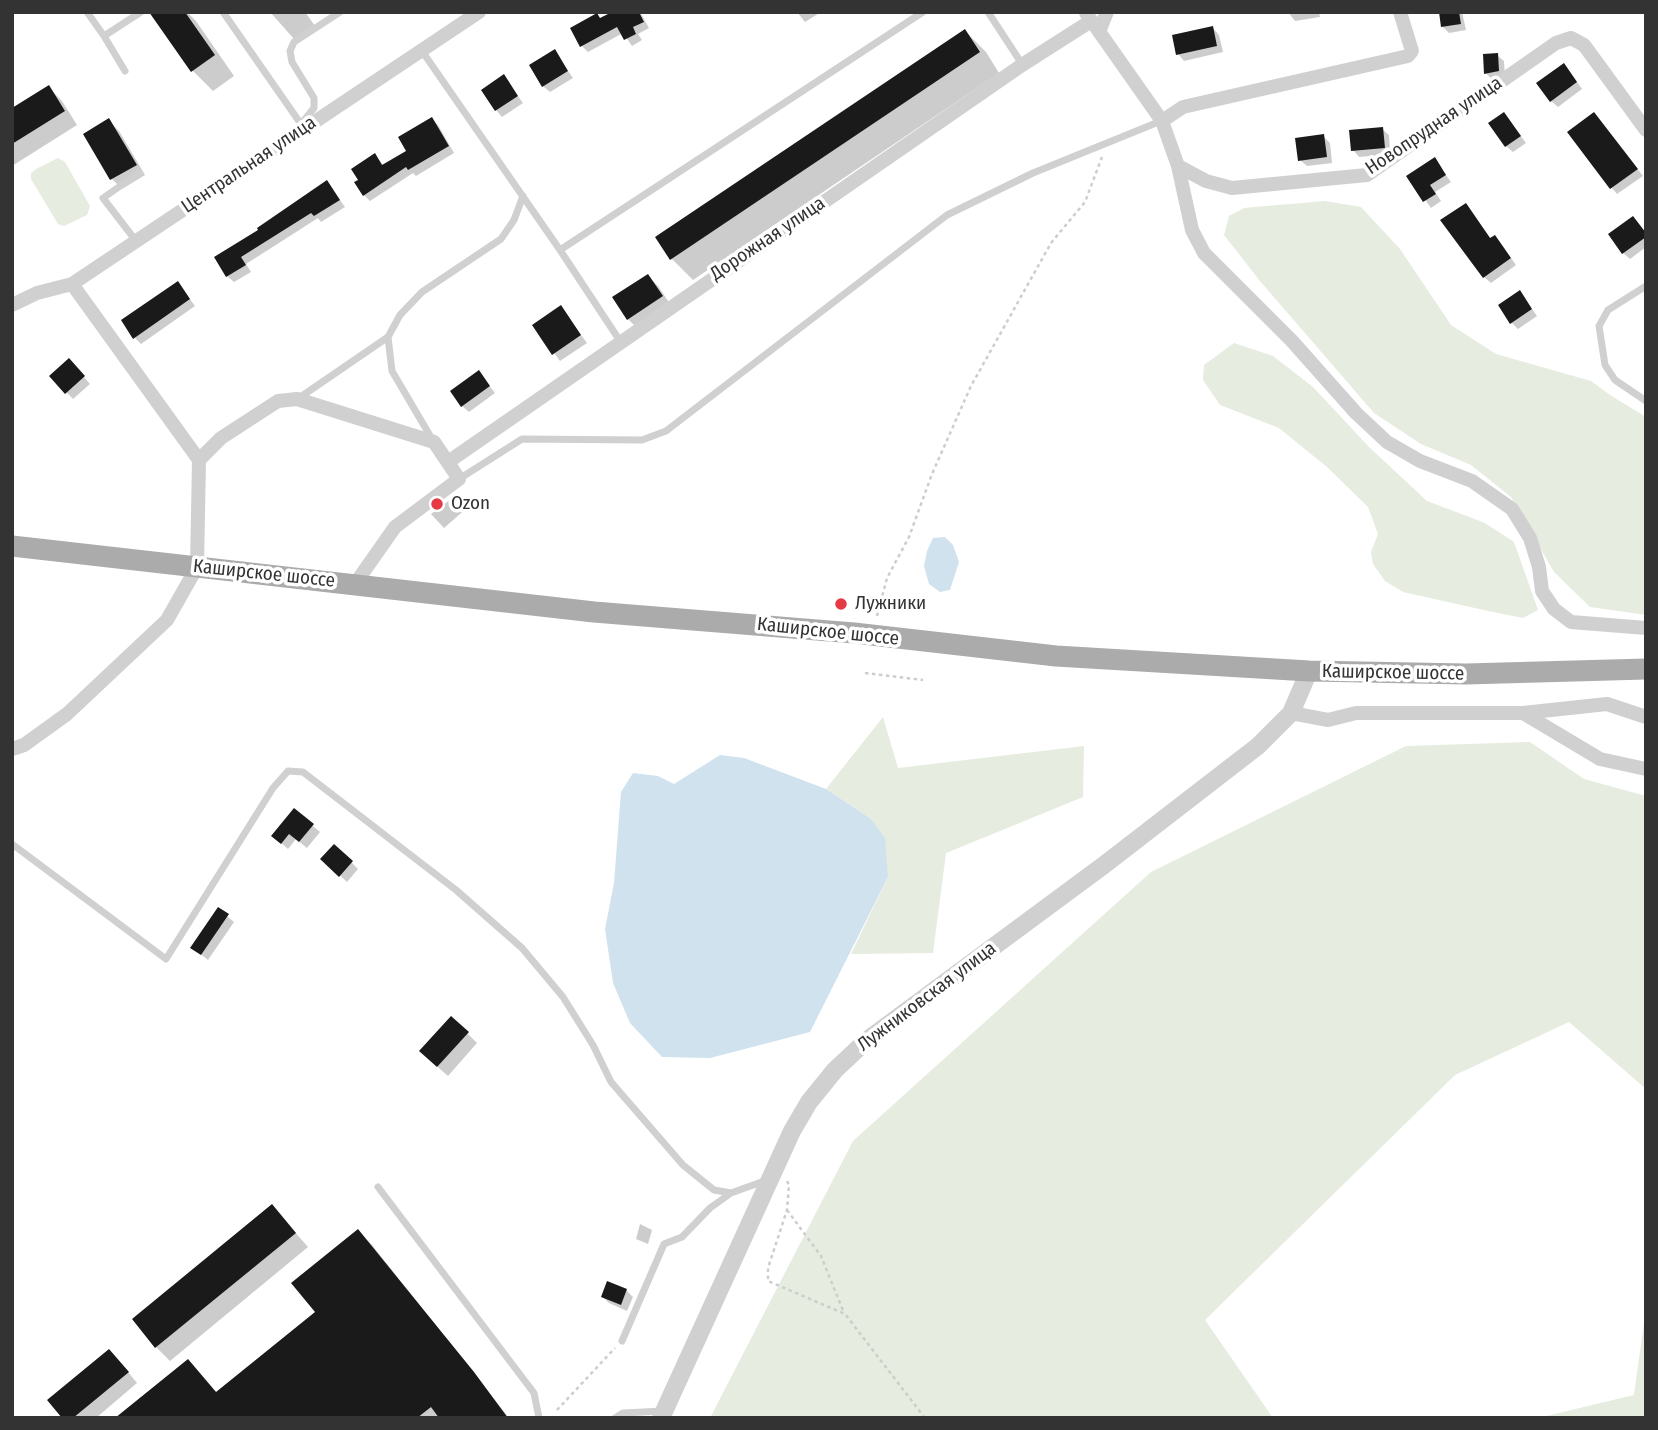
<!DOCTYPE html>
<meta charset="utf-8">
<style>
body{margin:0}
#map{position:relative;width:1658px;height:1430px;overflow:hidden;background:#fff;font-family:"Fira Sans Condensed",sans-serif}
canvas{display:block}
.frame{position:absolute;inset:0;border:14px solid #333;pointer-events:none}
</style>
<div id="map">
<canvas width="1658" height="1430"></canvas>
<div class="frame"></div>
</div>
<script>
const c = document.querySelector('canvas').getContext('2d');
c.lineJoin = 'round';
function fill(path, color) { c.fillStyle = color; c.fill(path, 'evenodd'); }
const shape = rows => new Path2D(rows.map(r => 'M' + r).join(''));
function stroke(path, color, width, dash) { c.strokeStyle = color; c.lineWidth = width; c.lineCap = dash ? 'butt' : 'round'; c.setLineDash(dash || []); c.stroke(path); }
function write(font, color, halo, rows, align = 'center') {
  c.font = font + ' "Fira Sans Condensed",sans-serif'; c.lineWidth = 7; c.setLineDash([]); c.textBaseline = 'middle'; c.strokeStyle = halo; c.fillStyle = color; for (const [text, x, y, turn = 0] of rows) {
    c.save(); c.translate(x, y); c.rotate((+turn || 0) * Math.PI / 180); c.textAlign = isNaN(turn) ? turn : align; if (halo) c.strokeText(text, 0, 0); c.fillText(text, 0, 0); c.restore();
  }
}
const green = shape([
 [58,158,65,162,90,206,87,215,64,226,58,224,31,179,31,173,36,169],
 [1325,201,1361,207,1400,249,1451,325,1496,354,1591,381,1610,395,1646,417,1646,615,1590,607,1554,572,1511,497,1471,465,1421,444,1374,413,1260,281,1224,235,1229,216,1244,208],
 [1234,343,1273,356,1313,387,1369,447,1427,501,1485,523,1514,542,1538,610,1523,618,1493,612,1403,592,1385,581,1373,564,1371,552,1378,534,1368,507,1327,467,1279,428,1220,405,1203,380,1204,365],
 [883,717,898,768,1084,746,1083,797,946,853,933,953,851,954,888,877,870,818,826,789],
 [1530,742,1584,779,1646,796,1646,1089,1569,1022,1455,1075,1205,1320,1273,1418,710,1418,853,1141,1151,872,1406,746],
 [1646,1308,1646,1418,1538,1418,1634,1395]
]);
const water = shape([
 [945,537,953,545,959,562,950,590,940,592,929,584,924,566,927,551,933,538],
 [720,755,744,758,826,789,870,818,885,838,888,877,810,1032,710,1058,662,1057,630,1023,613,983,605,929,614,883,621,792,633,773,658,776,674,784]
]);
const shadow = shape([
 [158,12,187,12,196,21,234,76,213,91,192,70],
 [270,12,305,12,315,26,295,40],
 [615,12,640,12,649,28,638,34,642,40,632,46,623,33,588,52,582,46,601,20],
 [797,12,821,12,805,22],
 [1288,12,1319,12,1320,17,1295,21],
 [1440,12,1462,12,1466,30,1449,33,1442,26],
 [1213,28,1219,35,1223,52,1184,61,1178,54],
 [965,31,986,52,999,73,693,280,672,259,657,238],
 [554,51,573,78,550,92,543,86],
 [1497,55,1504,61,1505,77,1492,80,1486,73],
 [1570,72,1582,89,1558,107,1551,101],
 [504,77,523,103,502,117,496,110],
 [48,87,62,101,77,125,12,166,12,110],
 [1504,114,1526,143,1513,152,1506,146],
 [432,119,438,125,454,153,416,176,413,173,370,201,364,195,375,155,384,166,408,151],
 [109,121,119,131,145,175,122,189,112,179],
 [1600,121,1643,176,1617,194,1611,187],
 [1382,129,1389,135,1390,154,1359,157,1353,150],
 [1323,136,1330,143,1332,163,1307,166,1300,160],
 [1435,160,1451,182,1435,192,1441,201,1431,208,1409,177],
 [327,182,345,207,321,222,318,218,246,264,251,272,234,282,227,276,260,230],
 [1466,205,1492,240,1495,237,1501,244,1516,265,1491,283,1484,277],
 [1633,218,1646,233,1646,247,1630,259,1623,253],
 [648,276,658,286,672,307,638,329,628,319],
 [178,283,195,306,141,344,135,338],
 [1520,292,1537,316,1518,329,1511,322],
 [561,308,587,343,560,361,534,326],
 [75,367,90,384,73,399,51,376],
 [479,373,495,393,469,412,462,406],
 [455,496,467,508,444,528,431,514],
 [294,810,320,832,307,848,296,839,288,849,280,842],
 [335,846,358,869,347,882,323,859],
 [218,909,234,922,208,960,193,948],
 [467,1033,477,1043,448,1076,431,1061],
 [272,1206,308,1247,170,1361,156,1347],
 [640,1224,652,1230,648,1244,636,1239],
 [358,1231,372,1245,509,1418,117,1418,188,1361,217,1393,317,1312],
 [626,1290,633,1297,627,1311,609,1303,603,1297],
 [119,1361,137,1383,96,1418,64,1418]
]);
const building = shape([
 [149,12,185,12,215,55,191,72],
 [612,12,639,12,644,22,633,27,636,34,624,40,617,27,580,47,570,28,597,13,600,18],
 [1439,12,1459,12,1461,24,1441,27],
 [1213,26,1217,46,1176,55,1172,35],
 [965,29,980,52,670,260,655,237],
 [555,49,568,71,542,87,529,65],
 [1498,53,1499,71,1484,74,1483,54],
 [1564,63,1577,82,1550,102,1536,83],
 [504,74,518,96,495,111,481,90],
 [49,85,65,111,12,144,12,108],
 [1504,112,1521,136,1505,147,1488,123],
 [1594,112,1638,169,1610,189,1567,132],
 [432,117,449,146,408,170,406,167,363,196,354,182,358,180,351,169,375,153,382,165,406,151,398,137],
 [109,118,137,165,110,180,83,134],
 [1383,127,1385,148,1351,151,1349,130],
 [1324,134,1327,157,1298,161,1295,138],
 [1435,157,1446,175,1430,185,1436,194,1423,202,1406,176],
 [327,180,340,200,314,216,311,213,241,257,246,265,226,277,214,257,258,230,257,228],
 [1466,203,1490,238,1495,235,1511,258,1483,278,1440,220],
 [1633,216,1646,233,1646,237,1622,254,1608,234],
 [648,274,663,296,627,320,612,297],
 [178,281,190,299,133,339,121,320],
 [1520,290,1532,309,1510,324,1498,305],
 [561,305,581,335,552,355,532,325],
 [69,358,85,376,65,394,49,376],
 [479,370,490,386,461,407,450,391],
 [294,808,314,824,299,842,289,834,281,844,271,836],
 [334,844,353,861,339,877,320,859],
 [218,907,229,914,201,955,190,948],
 [451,1016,469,1032,437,1067,419,1051],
 [272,1204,296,1233,155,1348,132,1319],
 [358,1229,474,1372,508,1418,439,1418,431,1407,417,1418,115,1418,188,1359,216,1392,315,1312,291,1283],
 [607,1281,627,1289,621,1305,601,1297],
 [109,1349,129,1372,73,1418,62,1418,47,1400]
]);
const path = shape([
 [877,616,887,578,909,537,932,474,971,386,1051,243,1085,202,1102,157],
 [865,673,923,680],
 [787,1181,789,1185,787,1210,768,1268,768,1281,845,1314,925,1418],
 [787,1210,821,1256,844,1313],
 [557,1410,615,1348]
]);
const service = shape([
 [87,12,104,36,141,12],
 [223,12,303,127],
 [988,12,1022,64],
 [104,36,125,71],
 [422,51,560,250,620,341],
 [301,124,314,108,314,98,292,62,290,51,294,42,340,12],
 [136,241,103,198,139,173],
 [560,250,923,12],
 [1646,286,1608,310,1599,326,1605,365,1615,380,1646,401],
 [299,398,388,337],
 [432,439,392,371,388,337,400,315,422,292,501,239,514,220,523,196],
 [459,479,522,439,642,440,666,431,947,215,1033,173,1161,121],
 [12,844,166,959,273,788,288,771,303,772,456,890,522,948,563,997,593,1045,611,1082,683,1165,714,1190,731,1193,767,1180],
 [378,1187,534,1393,539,1418],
 [622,1341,664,1244,682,1237,710,1208,731,1193],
 [615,1418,623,1413,663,1411]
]);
const minor = shape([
 [1086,13,1162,121,1178,166,1206,181,1232,188,1367,175,1556,43,1571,38,1584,45,1646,130],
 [1099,32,1107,12],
 [1162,121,1183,107,1408,56,1412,51,1400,12],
 [1178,166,1192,230,1204,253,1292,341,1356,413,1387,442,1420,461,1472,481,1512,509,1530,538,1539,567,1542,591,1554,609,1571,622,1646,628],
 [12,305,37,293,72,284,479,12],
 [199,460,221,438,278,401,297,399,434,442,459,479,395,527,355,584],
 [448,462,1022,65,1091,21],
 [1291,713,1328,720,1356,713,1523,713,1607,704,1646,717],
 [1523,713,1600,759,1646,769],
 [12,749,24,745,67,714,167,620,197,567,199,460,72,284]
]);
const tertiary = shape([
 [661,1418,792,1131,809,1102,835,1070,866,1041,1104,865,1258,746,1291,713,1309,671]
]);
const primary = shape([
 [12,546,594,612,854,633,1056,656,1309,671,1466,674,1646,669]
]);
const markers = [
 [437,504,7,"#e63946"],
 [841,604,7,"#e63946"]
];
const streetNames = [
 ["Новопрудная улица",1434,126,-34],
 ["Центральная улица",249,165,-34],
 ["Дорожная улица",768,239,-34],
 ["Каширское шоссе",264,574,6],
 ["Каширское шоссе",828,632,6],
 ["Каширское шоссе",1393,673,1],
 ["Лужниковская улица",927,997,-37]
];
const poiNames = [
 ["Ozon",451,504],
 ["Лужники",855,604]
];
fill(green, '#e6ecdf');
fill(water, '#cfe2ee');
fill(shadow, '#0003');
fill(building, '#1a1a1a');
stroke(path, '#cdcdcd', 2.5, [3.5, 3.5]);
stroke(service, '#d0d0d0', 7);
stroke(minor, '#d0d0d0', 14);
stroke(tertiary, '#d0d0d0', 18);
stroke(primary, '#ababab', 21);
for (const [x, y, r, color] of markers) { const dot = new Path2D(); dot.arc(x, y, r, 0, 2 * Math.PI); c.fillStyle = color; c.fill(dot); stroke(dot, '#fff', 2.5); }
write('19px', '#333', '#fff', streetNames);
write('19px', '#333', '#fff', poiNames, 'left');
</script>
